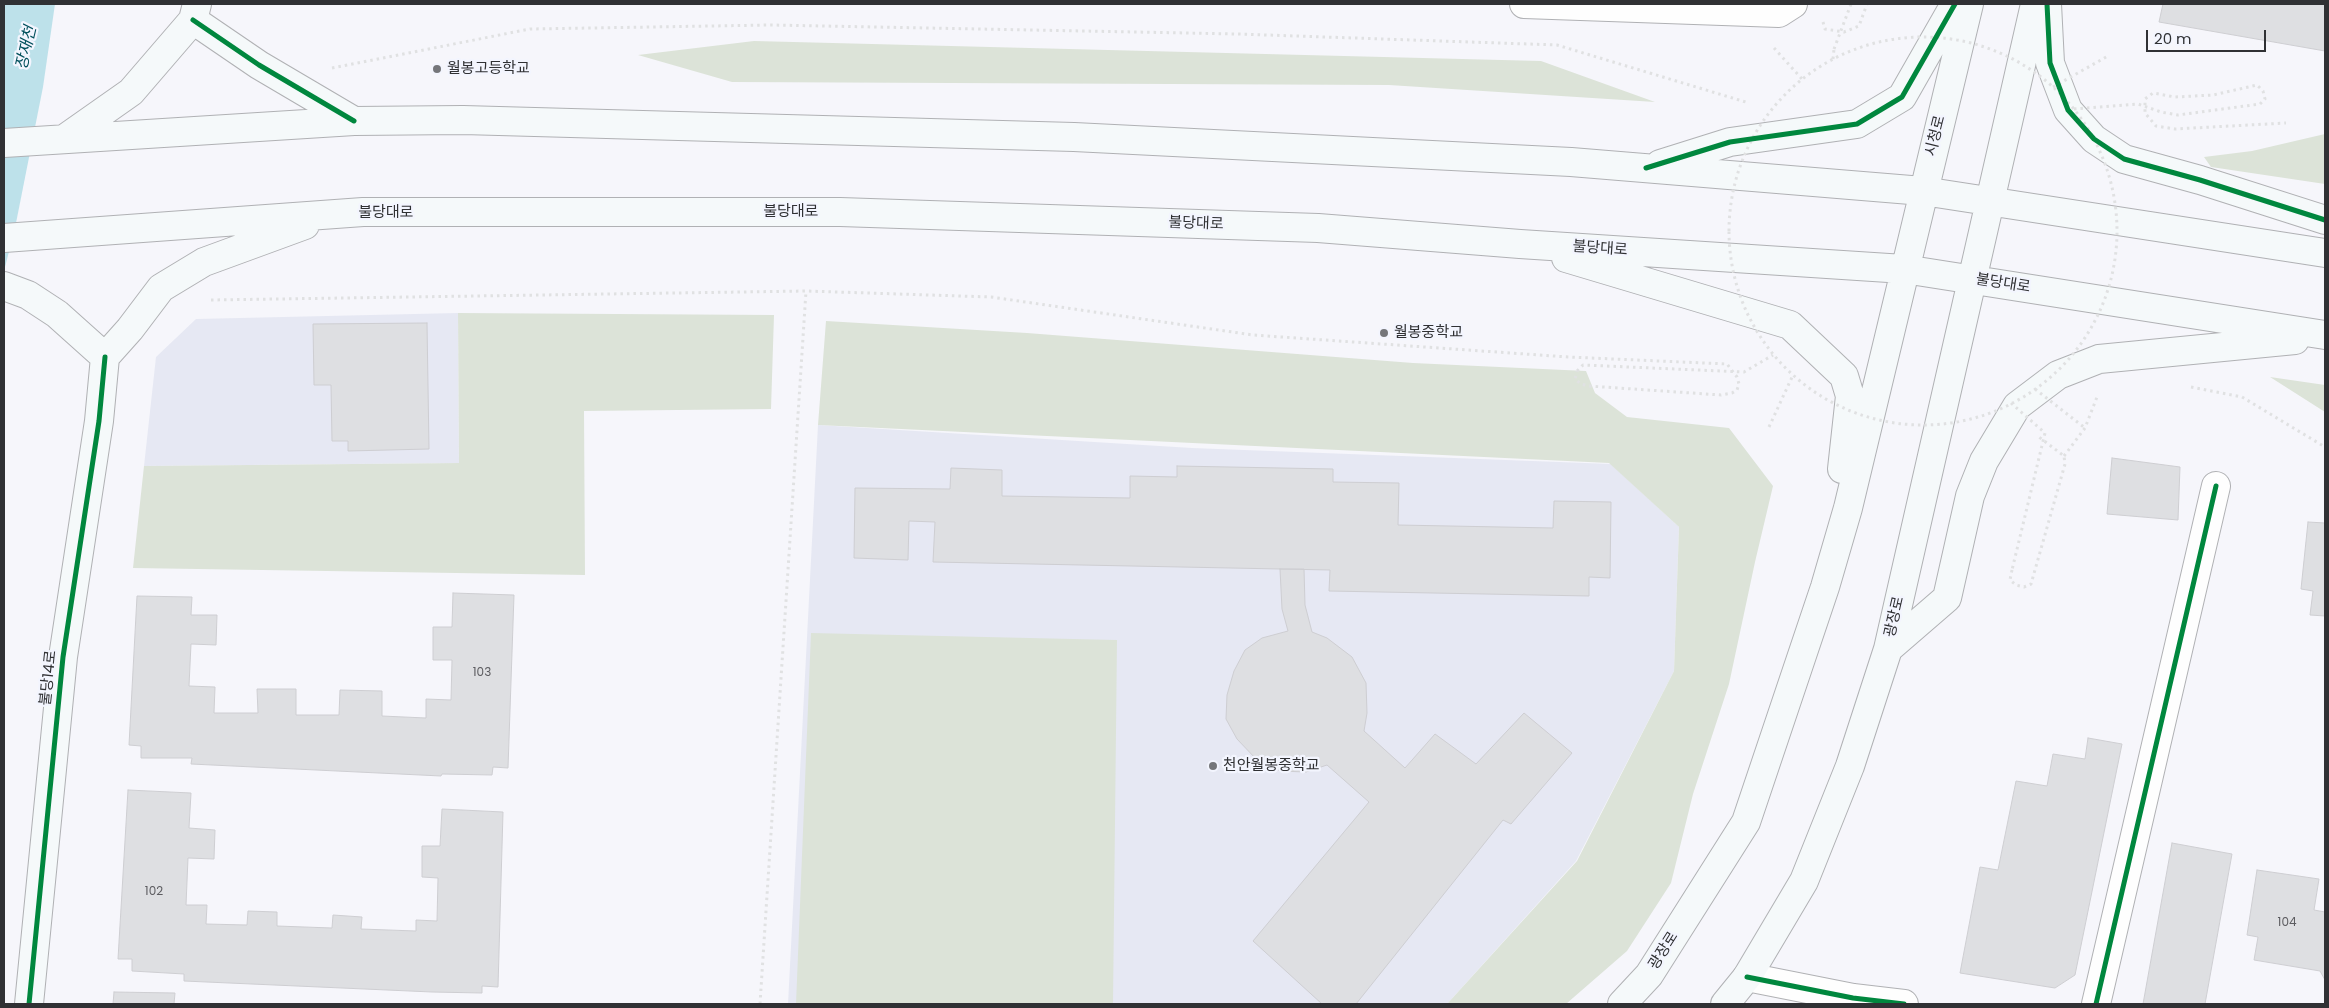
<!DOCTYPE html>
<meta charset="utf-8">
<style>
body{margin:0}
#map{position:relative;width:2329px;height:1008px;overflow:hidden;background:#f6f6fb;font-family:Poppins,sans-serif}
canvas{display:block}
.frame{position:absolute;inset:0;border:5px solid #303134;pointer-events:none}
.scale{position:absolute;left:2146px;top:30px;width:120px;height:22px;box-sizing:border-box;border:2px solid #303134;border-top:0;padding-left:6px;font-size:15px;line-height:18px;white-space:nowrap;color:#303134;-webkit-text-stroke:4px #f3f5fe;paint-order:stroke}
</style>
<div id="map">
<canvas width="2329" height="1008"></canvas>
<div class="frame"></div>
<div class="scale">20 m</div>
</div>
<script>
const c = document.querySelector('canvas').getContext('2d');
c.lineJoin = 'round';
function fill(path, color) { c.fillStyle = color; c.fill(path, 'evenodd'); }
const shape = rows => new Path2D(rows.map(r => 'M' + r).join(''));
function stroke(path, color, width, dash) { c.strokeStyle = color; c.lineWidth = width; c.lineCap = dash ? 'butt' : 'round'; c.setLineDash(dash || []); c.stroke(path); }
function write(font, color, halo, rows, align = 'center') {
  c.font = font + ' Poppins,"Noto Sans KR",sans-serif'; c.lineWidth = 4.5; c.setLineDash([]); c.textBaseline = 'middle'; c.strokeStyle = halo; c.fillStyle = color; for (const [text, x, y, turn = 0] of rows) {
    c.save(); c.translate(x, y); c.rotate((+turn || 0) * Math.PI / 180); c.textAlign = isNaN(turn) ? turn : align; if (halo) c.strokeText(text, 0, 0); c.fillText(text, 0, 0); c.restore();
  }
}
const built = shape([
 [458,313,459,463,144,466,156,357,196,319],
 [818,425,1192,448,1611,464,1679,527,1674,671,1576,861,1447,1004,788,1004]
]);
const green = shape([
 [754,41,1541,61,1655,102,1389,85,732,82,638,55],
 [2325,134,2325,184,2211,167,2204,157,2252,151],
 [458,313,774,315,771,409,584,411,585,575,133,568,144,466,459,463],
 [826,321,1027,333,1413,363,1586,371,1595,393,1627,417,1729,428,1773,486,1755,562,1729,684,1693,794,1671,883,1627,951,1566,1004,1447,1004,1577,861,1674,671,1679,527,1609,463,818,425],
 [2270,377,2325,385,2325,412],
 [811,633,1117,640,1113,1004,796,1004]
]);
const water = shape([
 [4,4,55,4,43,87,15,228,4,271]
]);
const building = shape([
 [2163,4,2325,4,2325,51,2159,22,2163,4],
 [427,323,429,449,348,451,348,441,332,441,331,385,314,385,313,324,427,323],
 [2112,458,2180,467,2178,520,2107,514,2112,458],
 [1177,466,1333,469,1333,482,1399,483,1398,525,1553,528,1554,501,1611,502,1610,578,1589,577,1589,596,1329,591,1330,570,933,562,935,522,909,521,908,560,854,558,855,488,950,489,951,468,1002,470,1002,496,1130,498,1130,476,1177,477,1177,466],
 [2308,522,2325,523,2325,616,2310,615,2313,591,2301,589,2308,522],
 [1280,569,1304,569,1305,605,1312,632,1327,638,1352,657,1366,683,1367,713,1364,731,1405,768,1435,734,1476,764,1524,713,1572,753,1511,824,1503,820,1356,1004,1322,1004,1253,941,1369,802,1327,765,1306,772,1280,771,1256,759,1237,739,1226,719,1227,695,1234,671,1245,650,1262,638,1288,631,1282,609,1280,569],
 [453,593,514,595,508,768,493,767,492,775,442,774,441,776,191,764,192,758,141,758,141,746,129,745,137,596,192,597,191,615,217,615,216,645,191,644,189,686,215,687,214,713,258,713,257,689,296,689,296,715,339,715,340,690,382,691,382,716,426,718,426,699,451,700,452,660,433,660,433,627,452,627,453,593],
 [2088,738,2122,744,2075,975,2055,988,1960,973,1980,867,1998,870,2016,781,2047,786,2053,754,2085,759,2088,738],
 [128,790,191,793,189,828,215,830,214,859,188,858,186,905,207,905,206,924,247,925,248,911,277,912,277,926,332,928,333,915,362,917,361,929,416,931,416,920,437,921,438,878,422,877,422,846,440,846,442,809,503,812,498,987,482,986,482,993,432,992,184,981,184,974,132,971,132,959,118,959,128,790],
 [2172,843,2232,854,2205,1004,2143,1004,2172,843],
 [2257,870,2319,879,2314,910,2325,912,2325,980,2320,971,2254,960,2258,937,2247,935,2257,870],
 [114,992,175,993,174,1004,113,1004,114,992]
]);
const path = shape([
 [1823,22,1825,29,1844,32,1859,26,1867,4],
 [1774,48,1802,79],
 [1833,59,1834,49],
 [332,68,530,29,771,25,1238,34,1557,45,1749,103],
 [2260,104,2265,99,2263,91,2257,85,2213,95,2175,97,2153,93,2145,99,2145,113,2156,126,2175,129,2286,123],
 [211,300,806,291,991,297,1253,335,1568,357,1727,364,1737,377,1739,384,1737,390,1732,393,1721,395,1589,386,1581,384,1575,379,1577,371],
 [2191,387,2242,397,2325,447],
 [1769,427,1793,375],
 [2064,456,2085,428,2097,397],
 [2012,570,2010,580,2016,585,2024,587,2031,584,2065,464,2064,456,2039,437],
 [760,1004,806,291]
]);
const street = shape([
 [1524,4,1779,13,1793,4],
 [1747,977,1853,998,1904,1004],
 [2096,1004,2216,486]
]);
const secondary = shape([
 [2047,4,2050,63,2068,110,2094,139,2124,159,2200,180,2325,220],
 [193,20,259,65,354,121],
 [67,137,131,92,193,20,197,4],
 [4,143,354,121,463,120,1074,137,1571,162,1923,191,2325,253],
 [1660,164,1730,142,1857,124,1902,97,1955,4],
 [4,238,363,212,840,212,1318,228,1520,244,1904,269,2325,335],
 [1566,258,1790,325,1844,376,1850,396,1842,469],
 [4,286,28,295,57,314,105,357],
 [105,357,130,329,161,288,204,262,305,225],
 [1888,649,1947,598,1970,496,1984,461,2017,406,2058,375,2099,359,2295,340],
 [29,1004,63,657,99,421,105,357],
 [1622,1004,1649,975,1746,822,1825,587,1848,508,1969,4],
 [1725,1004,1747,977,1804,881,1850,766,1888,649,2035,4]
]);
const pathBridge = shape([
 '1729 231a194 194 0 1 1 388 0a194 194 0 1 1-388 0Z',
 [1834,49,1851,4],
 [2053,87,2108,56],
 [2074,109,2138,104,2161,112,2178,115,2260,104],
 [1577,371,1583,365,1744,372,1773,355],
 [2035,389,2085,428],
 [2011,403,2045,433,2012,570]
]);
const cycleway = shape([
 [2047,4,2050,63,2068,110,2094,139,2124,159,2200,180,2325,220],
 [193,20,259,65,354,121],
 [1646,168,1730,142,1857,124,1902,97,1955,4],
 [1747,977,1853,998,1904,1004],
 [29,1004,63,657,99,421,105,357],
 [2096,1004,2216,486]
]);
const markers = [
 [437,69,5,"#75767a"],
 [1384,333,5,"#75767a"],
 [1213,766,5,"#75767a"]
];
const numberNames = [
 ["103",482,673],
 ["102",154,892],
 ["104",2287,923]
];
const poiNames = [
 ["월봉고등학교",447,69],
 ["월봉중학교",1394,333],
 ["천안월봉중학교",1223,766]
];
const streetNames = [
 ["시청로",1936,136,-76],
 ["불당대로",791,212],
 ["불당대로",386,213],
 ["불당대로",1196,224,2],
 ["불당대로",1600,249,4],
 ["불당대로",2003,284,9],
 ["광장로",1895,617,-77],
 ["불당14로",49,678,-84],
 ["광장로",1664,951,-58]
];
const waterNames = [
 ["장재천",27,48,-77]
];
fill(built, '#e6e8f3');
fill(green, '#dce3d8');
fill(water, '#bde1ea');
fill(building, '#dedfe2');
stroke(building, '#ceced2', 1);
stroke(street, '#b0b1b4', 30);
stroke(secondary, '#b0b1b4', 30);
stroke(path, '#e0e1e2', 3, [2.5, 4]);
stroke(street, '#fefefe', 28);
stroke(secondary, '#f5f9fa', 28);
stroke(pathBridge, '#e0e1e2', 3, [2.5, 4]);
stroke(cycleway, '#00873e', 5);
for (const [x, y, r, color] of markers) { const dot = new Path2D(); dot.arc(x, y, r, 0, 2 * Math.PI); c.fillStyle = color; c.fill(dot); stroke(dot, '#f3f5fe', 2); }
write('12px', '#5c5c60', null, numberNames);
write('15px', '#303134', '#f3f5fe', poiNames, 'left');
write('15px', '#303134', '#f3f5fe', streetNames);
write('italic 16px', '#02505c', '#f3f5fe', waterNames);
</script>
